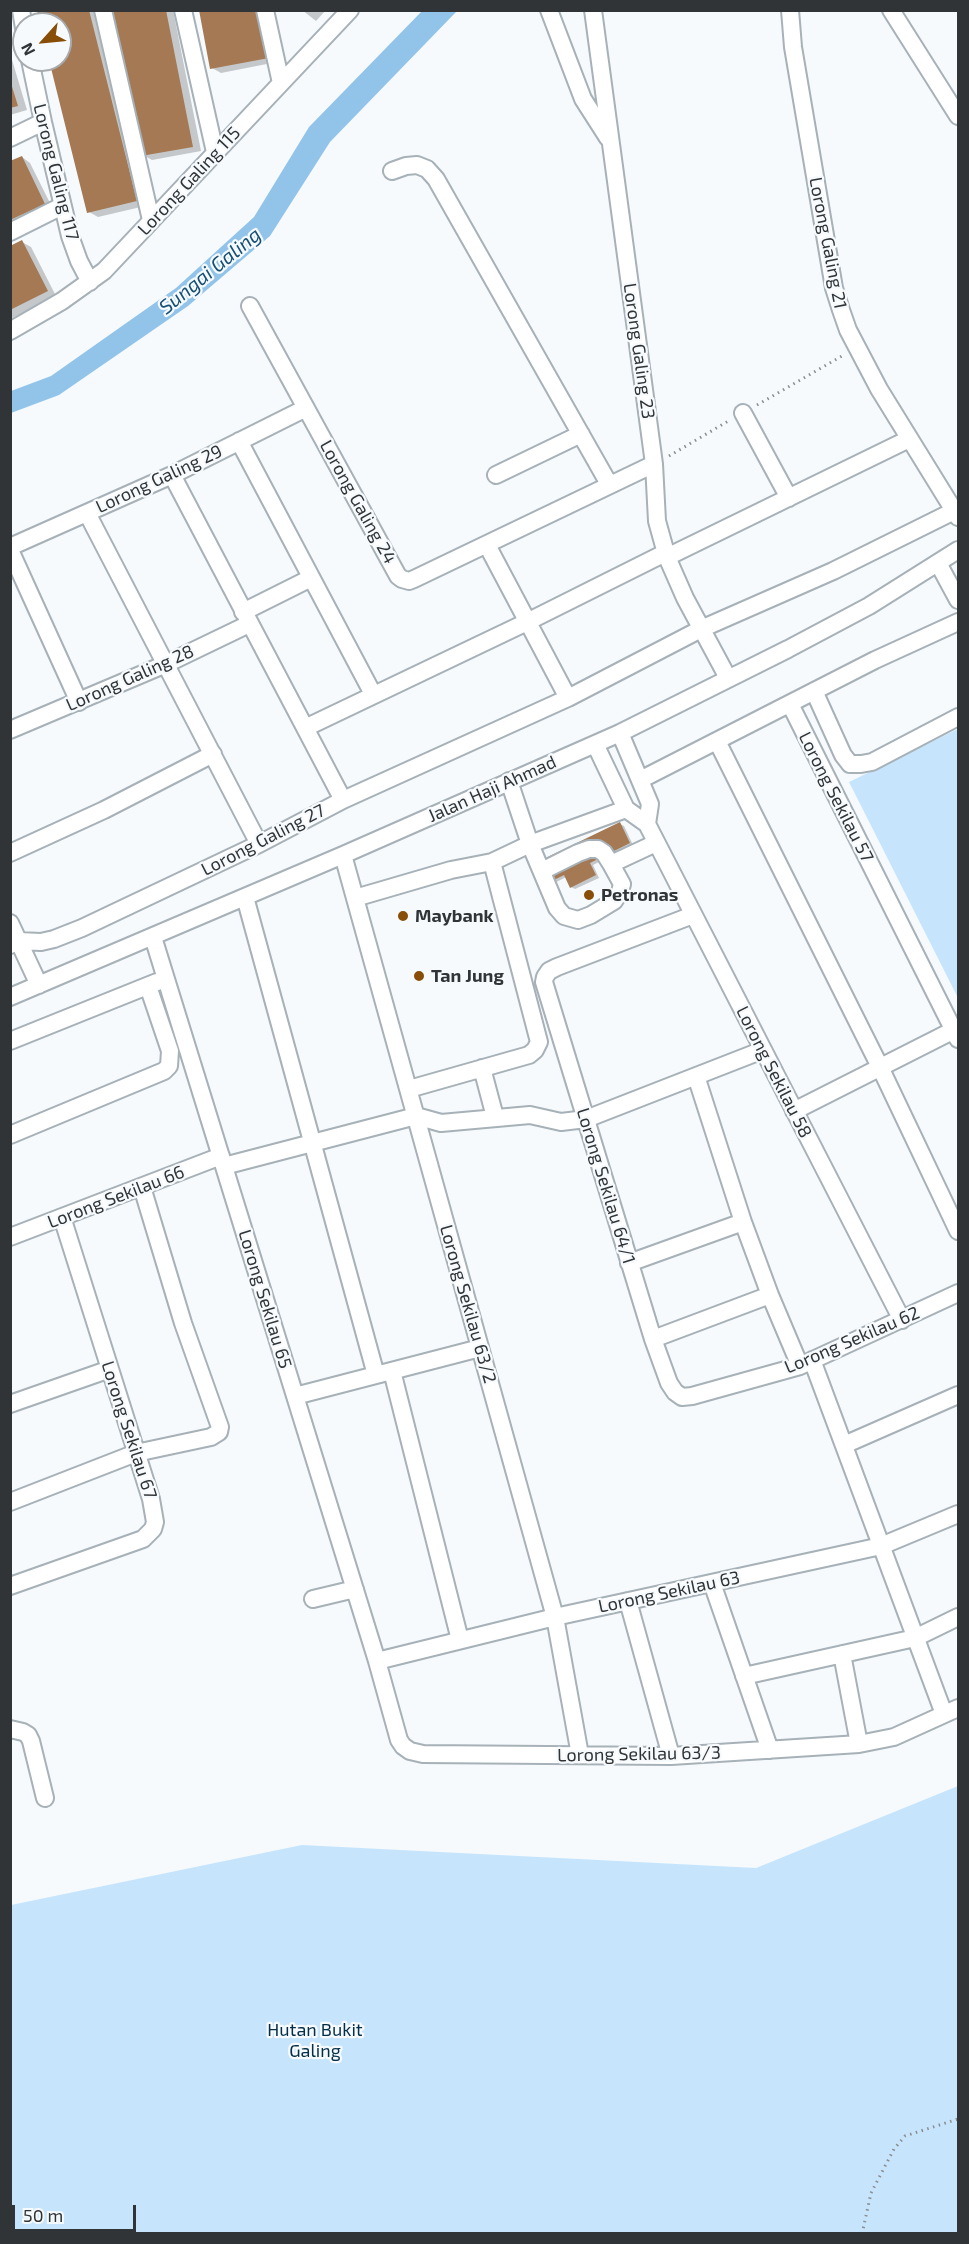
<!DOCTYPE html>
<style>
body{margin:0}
#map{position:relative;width:969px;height:2244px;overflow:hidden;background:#f6fafd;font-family:"Exo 2",sans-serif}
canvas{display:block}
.frame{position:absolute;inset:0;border:12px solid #313437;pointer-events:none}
.north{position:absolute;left:12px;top:12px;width:60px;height:60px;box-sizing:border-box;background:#f6fafd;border:2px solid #a7abae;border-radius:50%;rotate:243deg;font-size:16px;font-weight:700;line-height:24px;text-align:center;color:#313437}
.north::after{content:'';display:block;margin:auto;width:21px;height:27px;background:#884d06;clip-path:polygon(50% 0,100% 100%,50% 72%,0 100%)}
.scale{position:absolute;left:12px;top:2205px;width:124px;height:27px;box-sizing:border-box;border:3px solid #313437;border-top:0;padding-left:8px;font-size:18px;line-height:21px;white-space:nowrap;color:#313437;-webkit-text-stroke:4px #f6fafd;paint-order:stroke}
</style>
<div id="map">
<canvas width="969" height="2244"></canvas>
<div class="frame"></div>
<div class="north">N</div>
<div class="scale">50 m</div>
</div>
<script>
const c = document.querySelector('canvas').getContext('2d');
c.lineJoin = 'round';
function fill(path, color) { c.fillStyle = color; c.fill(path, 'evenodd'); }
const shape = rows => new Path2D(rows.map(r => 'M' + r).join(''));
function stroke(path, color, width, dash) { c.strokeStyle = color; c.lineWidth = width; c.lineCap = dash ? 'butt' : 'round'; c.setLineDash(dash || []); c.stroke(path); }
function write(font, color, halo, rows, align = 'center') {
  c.font = font + ' "Exo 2",sans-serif'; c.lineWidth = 4.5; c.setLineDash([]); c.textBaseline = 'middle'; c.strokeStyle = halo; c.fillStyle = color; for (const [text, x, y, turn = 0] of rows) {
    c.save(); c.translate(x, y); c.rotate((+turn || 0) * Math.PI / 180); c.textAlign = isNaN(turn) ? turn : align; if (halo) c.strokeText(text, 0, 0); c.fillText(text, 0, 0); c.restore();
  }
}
const green = shape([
 [958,729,958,998,849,782],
 [958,1786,958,2233,11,2233,11,1905,302,1845,756,1868]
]);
const water = shape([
 [423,10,457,11,330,142,270,236,188,306,59,395,11,413,11,391,51,376,176,288,254,217,309,127]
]);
const shadow = shape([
 [38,10,96,10,145,206,98,217,89,212,51,60,60,60,60,24,42,24],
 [114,10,173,10,201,151,152,160,143,155],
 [201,10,277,62,221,73,212,68],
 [302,10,326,10,316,21],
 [10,53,27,110,10,115],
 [22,157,30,163,53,209,10,229,10,163],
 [22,242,31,247,56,296,10,319,10,248],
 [620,824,624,826,633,845,593,865,599,878,575,889,571,887,566,877,545,888]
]);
const building = shape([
 [37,10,89,10,137,201,87,213,49,60,60,60,60,24,40,24],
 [112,10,166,10,193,147,141,156],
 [199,10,260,10,269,58,210,69],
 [10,80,18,106,10,108],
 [22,156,45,204,10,220,10,161],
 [22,240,48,291,10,310,10,246],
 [620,822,630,843,590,863,596,875,570,888,564,875,540,887,529,866]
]);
const path = shape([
 [757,405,842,356],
 [669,456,730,420],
 [862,2234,871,2193,894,2149,905,2136,958,2119]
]);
const minor = shape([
 [21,10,24,28],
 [103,10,151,220],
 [183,10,215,152],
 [265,10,281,83],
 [549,10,583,99,608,138],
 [593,10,654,464,657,521,667,557,685,598,728,678],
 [790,10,793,47,834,288,841,310,848,330,879,389,958,517],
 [891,10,958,116],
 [30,60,43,122,70,236,79,261,90,282],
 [10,138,43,122],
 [392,171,406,166,417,165,427,169,436,179,609,484],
 [10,232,62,206],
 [250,306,398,576,402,579,409,581,414,579,654,464],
 [10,331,62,301,104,271,350,10],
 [743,413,789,498],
 [239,441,373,694],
 [172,475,343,800],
 [496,475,581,434],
 [87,513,259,844],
 [487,545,568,698],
 [10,547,172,475,306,408],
 [10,550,79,702],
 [667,557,909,439],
 [938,563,958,600],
 [243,612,311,578],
 [814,691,843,755,850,764,861,764,872,762,958,717],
 [790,704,958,1039],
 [305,728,527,622,665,553],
 [10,730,166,664,249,624],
 [620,733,650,804,647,824],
 [717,741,880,1067,958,1231],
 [595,744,626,809,647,824,902,1320],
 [640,780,875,660,958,622],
 [509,781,530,844,626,809],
 [10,853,104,810,213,754],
 [343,855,555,1617,580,1755],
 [492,862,530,844,557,908,564,916,578,920,591,915,614,901,620,892,622,884,611,864,656,843],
 [542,871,578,853,589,849,598,849,604,853,611,864],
 [245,897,376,1375],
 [355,898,451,870,492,862,539,1042,535,1050,529,1055,409,1089],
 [693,915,557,967,549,971,545,977,544,982,653,1339,669,1383,675,1392,682,1397,692,1396,800,1366,958,1293],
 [10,923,39,985],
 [153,937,377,1661,399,1740,403,1746,410,1751,423,1754,671,1756,859,1744,894,1737,958,1708],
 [10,945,18,941,41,942,54,939,82,928,259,844,343,800,568,698,701,629,833,571,954,511],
 [10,997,343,855,620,733,788,649,869,606,958,550],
 [10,1041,157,982],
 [482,1068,495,1117],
 [696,1076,743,1222,770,1295,800,1366],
 [794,1111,954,1030],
 [10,1135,164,1071,169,1066,170,1051,148,986],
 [224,1166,416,1116,441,1123,530,1115,561,1122,586,1119,763,1050],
 [10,1237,221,1156],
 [629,1263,743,1222],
 [653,1339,770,1295],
 [812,1360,944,1714],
 [392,1371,460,1640],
 [295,1396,480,1348],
 [10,1404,110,1369],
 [844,1445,958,1395],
 [10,1502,136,1453,211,1437,219,1432,220,1427,183,1323,142,1187],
 [712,1583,770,1750],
 [10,1586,143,1539,153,1529,155,1522,151,1499,62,1217],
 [313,1599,355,1589],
 [628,1601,671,1756],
 [842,1654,859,1744],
 [377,1661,555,1617,881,1546,958,1514],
 [744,1676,915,1638,958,1617],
 [10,1729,23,1732,28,1735,31,1741,45,1798]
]);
const markers = [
 [589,895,6,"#884d06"],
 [403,916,6,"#884d06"],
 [419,976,6,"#884d06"]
];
const streetNames = [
 ["Lorong Galing 117",56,172,76],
 ["Lorong Galing 115",189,181,-47],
 ["Lorong Galing 21",828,243,79],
 ["Lorong Galing 23",639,351,82],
 ["Lorong Galing 29",159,479,-25],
 ["Lorong Galing 24",358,502,61],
 ["Lorong Galing 28",130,678,-24],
 ["Jalan Haji Ahmad",492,789,-24],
 ["Lorong Sekilau 57",836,797,63],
 ["Lorong Galing 27",263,840,-27],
 ["Lorong Sekilau 58",774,1072,63],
 ["Lorong Sekilau 64/1",606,1186,73],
 ["Lorong Sekilau 66",116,1197,-21],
 ["Lorong Sekilau 65",265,1299,73],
 ["Lorong Sekilau 63/2",468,1304,74],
 ["Lorong Sekilau 62",852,1340,-23],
 ["Lorong Sekilau 67",129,1430,72],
 ["Lorong Sekilau 63",669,1592,-12],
 ["Lorong Sekilau 63/3",639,1754,-1]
];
const poiNames = [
 ["Petronas",601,895],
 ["Maybank",415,916],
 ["Tan Jung",431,976]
];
const parkNames = [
 ["Hutan Bukit",315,2030],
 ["Galing",315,2051]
];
const waterNames = [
 ["Sungai Galing",210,271,-39]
];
fill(green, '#c6e5fd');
fill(water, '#92c4ea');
fill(shadow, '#0003');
fill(building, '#a47953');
stroke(minor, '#a7b1b8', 20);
stroke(path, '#8b8e91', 3, [1.5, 4.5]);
stroke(minor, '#fff', 16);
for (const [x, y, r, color] of markers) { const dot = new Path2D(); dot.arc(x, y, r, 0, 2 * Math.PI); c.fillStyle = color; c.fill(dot); stroke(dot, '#f6fafd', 2); }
write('18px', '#313437', '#f6fafd', streetNames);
write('bold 18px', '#313437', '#f6fafd', poiNames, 'left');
write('18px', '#052f49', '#f6fafd', parkNames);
write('italic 20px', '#165075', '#f6fafd', waterNames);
</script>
